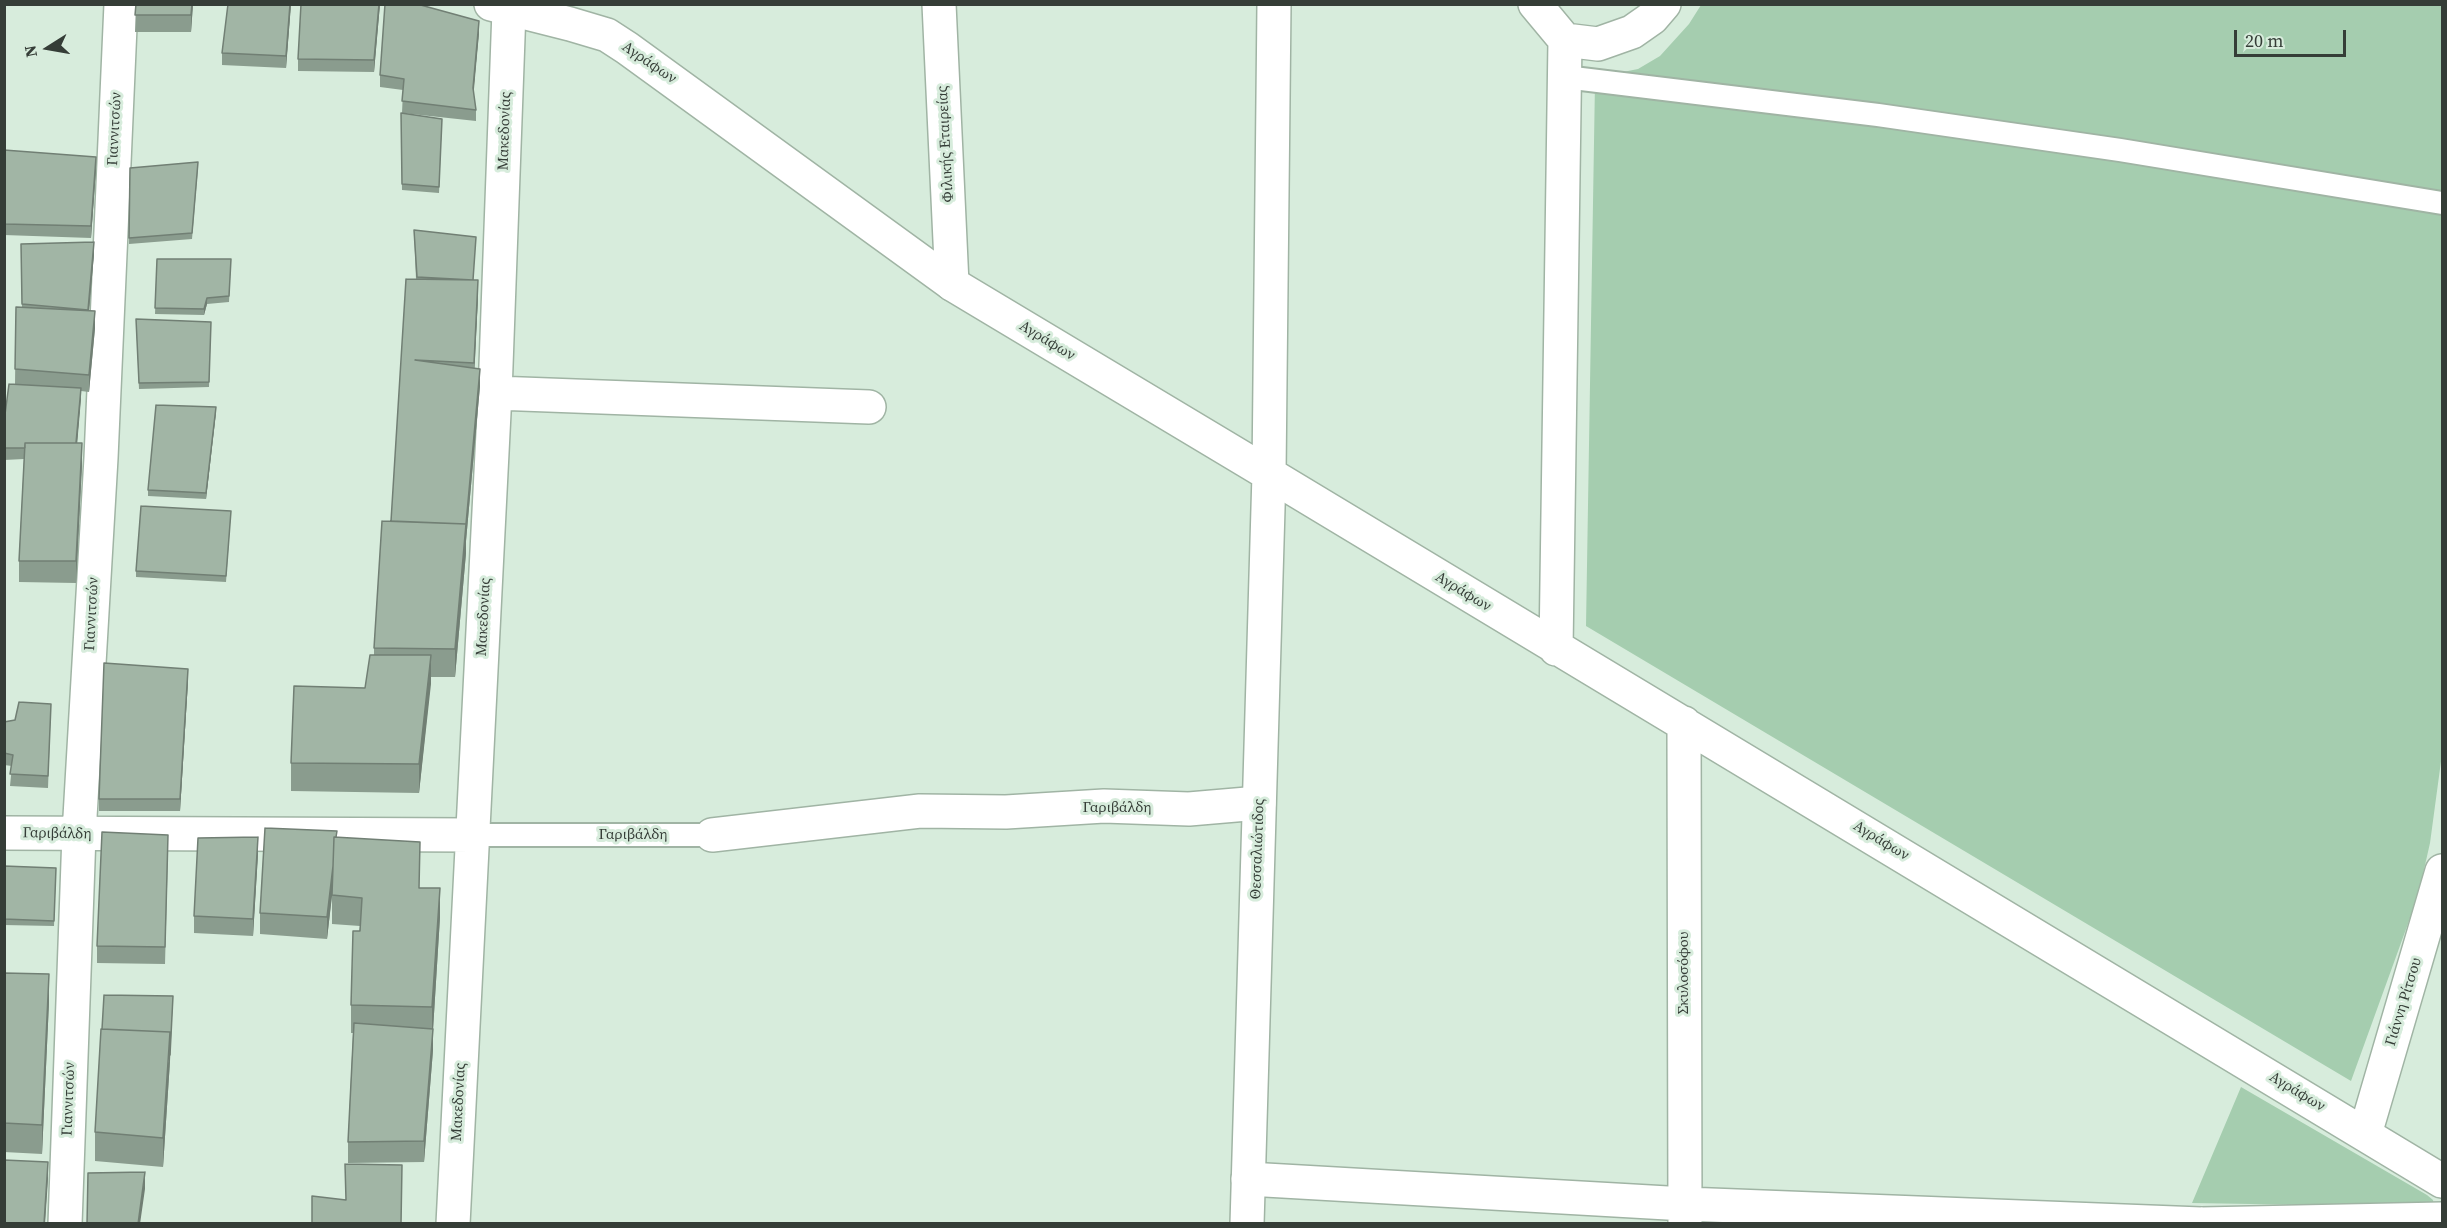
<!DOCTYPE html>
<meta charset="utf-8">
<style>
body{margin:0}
#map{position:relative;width:2447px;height:1228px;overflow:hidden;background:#d7ecdc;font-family:"Source Serif 4",serif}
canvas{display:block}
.frame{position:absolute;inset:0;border:6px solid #353d37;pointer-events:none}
.north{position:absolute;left:18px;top:18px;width:60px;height:60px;-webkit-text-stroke:4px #d7ecdc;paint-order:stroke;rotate:259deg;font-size:16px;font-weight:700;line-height:24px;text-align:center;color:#353d37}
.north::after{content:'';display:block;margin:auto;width:21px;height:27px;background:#353d37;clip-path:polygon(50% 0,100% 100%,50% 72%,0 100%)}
.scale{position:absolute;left:2234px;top:30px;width:112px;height:27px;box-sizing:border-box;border:3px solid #353d37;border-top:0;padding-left:8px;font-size:18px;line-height:21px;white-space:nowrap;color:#353d37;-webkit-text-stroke:4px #d7ecdc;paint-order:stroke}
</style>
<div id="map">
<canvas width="2447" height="1228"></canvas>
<div class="frame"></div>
<div class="north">N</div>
<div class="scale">20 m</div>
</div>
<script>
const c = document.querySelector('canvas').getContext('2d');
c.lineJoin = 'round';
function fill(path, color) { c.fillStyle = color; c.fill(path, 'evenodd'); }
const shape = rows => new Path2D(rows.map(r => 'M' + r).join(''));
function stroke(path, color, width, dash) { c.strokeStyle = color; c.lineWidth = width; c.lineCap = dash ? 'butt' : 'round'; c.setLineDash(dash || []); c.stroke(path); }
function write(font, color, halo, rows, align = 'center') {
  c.font = font + ' "Source Serif 4",serif'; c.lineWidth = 6; c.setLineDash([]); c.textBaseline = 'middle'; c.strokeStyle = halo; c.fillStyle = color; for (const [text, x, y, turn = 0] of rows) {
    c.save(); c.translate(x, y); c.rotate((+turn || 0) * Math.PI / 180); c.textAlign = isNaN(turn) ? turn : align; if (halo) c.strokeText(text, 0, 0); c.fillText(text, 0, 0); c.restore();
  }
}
const green = shape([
 [1701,5,2442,5,2442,754,2430,843,2418,896,2351,1081,1586,626,1595,82,1613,74,1638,69,1660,56,1689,24],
 [2241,1087,2427,1195,2433,1200,2434,1205,2428,1207,2192,1203]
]);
const service = shape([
 [1565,77,1878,115,2120,150,2442,203],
 [473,835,712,835]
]);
const minor = shape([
 [939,4,952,284],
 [1274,4,1269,474,2442,1181],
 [1535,4,1565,40,1598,44,1632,32,1652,18,1664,4],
 [495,393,869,407],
 [1556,649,1565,40],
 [1684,723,1685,1224],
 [4,833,473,835],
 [712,835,920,811,1006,812,1104,806,1189,809,1259,803],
 [2365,1134,2442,871],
 [1248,1179,1685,1204,2201,1224],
 [65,1224,79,834,101,458,121,4],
 [453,1224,495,393,509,10],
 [2202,1224,2442,1219]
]);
const tertiary = shape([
 [491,4,570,24,607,35,627,48,952,284,1269,474,1247,1224]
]);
const wall = shape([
 [136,4,193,4,191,32,135,32],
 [228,4,291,4,286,68,222,65,222,53],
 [380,4,374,72,298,71,298,59],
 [479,33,473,93,476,110,476,121,402,113,403,90,380,87,380,75],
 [401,113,442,119,439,193,402,190],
 [4,150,96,169,91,238,4,235],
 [130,168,198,168,192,239,129,244],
 [414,230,474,280,478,297,474,368,480,386,466,541,466,553,455,677,431,677,419,793,291,791,291,763,365,688,374,655,374,648,391,521,416,279],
 [21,244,94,254,89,311,95,328,89,392,81,391,77,443,82,464,76,583,19,582,19,561,24,459,4,460,4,422,15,384,16,307,22,308],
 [157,259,231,259,229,302,207,304,204,315,155,314],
 [136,319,211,322,209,387,139,389],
 [216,412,206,499,148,496,148,490],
 [231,511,226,582,136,577,136,571],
 [188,681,180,811,99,811,99,799],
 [51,704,48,788,10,786,12,766,4,765,4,722,15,720],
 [337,837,420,888,440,917,433,1030,433,1050,424,1162,348,1163,348,1142,353,1033,351,1033,351,1005,360,926,332,924,332,894,327,939,260,934,260,913],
 [168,852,165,964,97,963,97,946],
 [258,854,253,936,194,933,194,916],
 [4,866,56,868,54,926,4,925],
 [4,973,49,1002,42,1154,4,1152],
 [170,1061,163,1167,95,1161,95,1132]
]);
const shadedWall = shape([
 [192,4,193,4,191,32,191,15],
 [290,4,291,4,286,68,286,56],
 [379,4,380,4,374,72,374,60],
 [479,21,479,33,473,100,473,88],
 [96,157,96,169,91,238,91,226],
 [94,242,94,254,88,322,88,310],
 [478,280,478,297,474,380,474,363],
 [207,298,207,304,204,315,204,309],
 [95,311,95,328,89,392,89,375],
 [480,369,480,386,466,541,466,553,455,677,455,649],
 [81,388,81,399,76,457,76,446],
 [216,407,216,412,206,499,206,493],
 [82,443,82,464,76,583,76,561],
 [431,655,431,684,419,793,419,764],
 [188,669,188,681,180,811,180,799],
 [337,831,337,853,327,939,327,917],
 [258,837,258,854,253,936,253,919],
 [440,888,440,917,433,1030,433,1050,424,1162,424,1141,432,1033,432,1007],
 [49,974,49,1002,42,1154,42,1125],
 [173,996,170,1061,163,1167,163,1138],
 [48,1162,48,1179,45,1224,44,1224],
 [145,1172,145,1189,140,1224,138,1224]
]);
const building = shape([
 [136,4,192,4,191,15,135,15,136,4],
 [228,4,290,4,286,56,222,53,228,4],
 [301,4,379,4,374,60,298,59,301,4],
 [385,4,417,4,479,21,473,88,476,110,402,101,404,79,380,75,385,4],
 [401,113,442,119,439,187,402,184,401,113],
 [4,150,96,157,91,226,4,224,4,150],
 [198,162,192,233,129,238,130,168,198,162],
 [414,230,476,237,473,280,417,277,414,230],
 [94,242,88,310,22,304,21,244,94,242],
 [157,259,231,259,229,296,207,298,204,309,155,308,157,259],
 [406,279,478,280,474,363,415,360,480,369,466,524,391,521,406,279],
 [16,307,95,311,89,375,15,369,16,307],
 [136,319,211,322,209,382,139,383,136,319],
 [9,384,81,388,76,443,25,443,25,448,4,448,4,422,9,384],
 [156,405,216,407,206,493,148,490,156,405],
 [25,443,82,443,76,561,19,561,25,443],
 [141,506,231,511,226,576,136,571,141,506],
 [382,521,466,524,455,649,374,648,382,521],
 [370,655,431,655,419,764,291,763,294,686,365,688,370,655],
 [104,663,188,669,180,799,99,799,104,663],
 [19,702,51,704,48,776,10,774,13,755,4,753,4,722,15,720,19,702],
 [265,828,337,831,336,837,334,837,333,866,327,917,260,913,265,828],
 [102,832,168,835,165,947,97,946,102,832],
 [258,837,253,919,194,916,198,838,258,837],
 [334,837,420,842,419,888,440,888,432,1007,351,1005,353,931,360,931,362,898,332,895,334,837],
 [4,866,56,868,54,921,4,919,4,866],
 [4,973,49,974,42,1125,4,1123,4,973],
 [104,995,173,996,170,1055,170,1032,102,1029,104,995],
 [354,1023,433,1029,424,1141,348,1142,354,1023],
 [101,1029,170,1032,163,1138,95,1132,101,1029],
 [4,1160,48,1162,44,1224,4,1224,4,1160],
 [345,1164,402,1165,401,1224,312,1224,312,1196,346,1200,345,1164],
 [145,1172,138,1224,87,1224,88,1173,145,1172]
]);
const streetNames = [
 ["Αγράφων",649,63,34],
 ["Γιαννιτσών",115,129,-87],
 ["Μακεδονίας",505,131,-88],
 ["Φιλικής Εταιρείας",946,144,-93],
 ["Αγράφων",1047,341,31],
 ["Αγράφων",1463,592,31],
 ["Γιαννιτσών",92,614,-87],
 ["Μακεδονίας",484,617,-87],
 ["Γαριβάλδη",1117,808],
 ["Γαριβάλδη",57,834,1],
 ["Γαριβάλδη",633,835],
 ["Αγράφων",1881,841,31],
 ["Θεσσαλιώτιδος",1258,849,-88],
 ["Σκυλοσόφου",1684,973,-90],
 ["Γιάννη Ρίτσου",2404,1002,-73],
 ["Αγράφων",2297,1092,31],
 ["Γιαννιτσών",69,1099,-88],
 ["Μακεδονίας",459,1102,-87]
];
fill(green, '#a5cdaf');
stroke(service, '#a0b4a4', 26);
stroke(minor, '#a0b4a4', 36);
stroke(tertiary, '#a0b4a4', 36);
stroke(service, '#fff', 22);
stroke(minor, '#fff', 33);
stroke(tertiary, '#fff', 33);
fill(wall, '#8a9c8e');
fill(shadedWall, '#717f74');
fill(building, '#a1b5a5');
stroke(building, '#717f74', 1.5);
write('15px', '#353d37', '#d7ecdc', streetNames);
</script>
